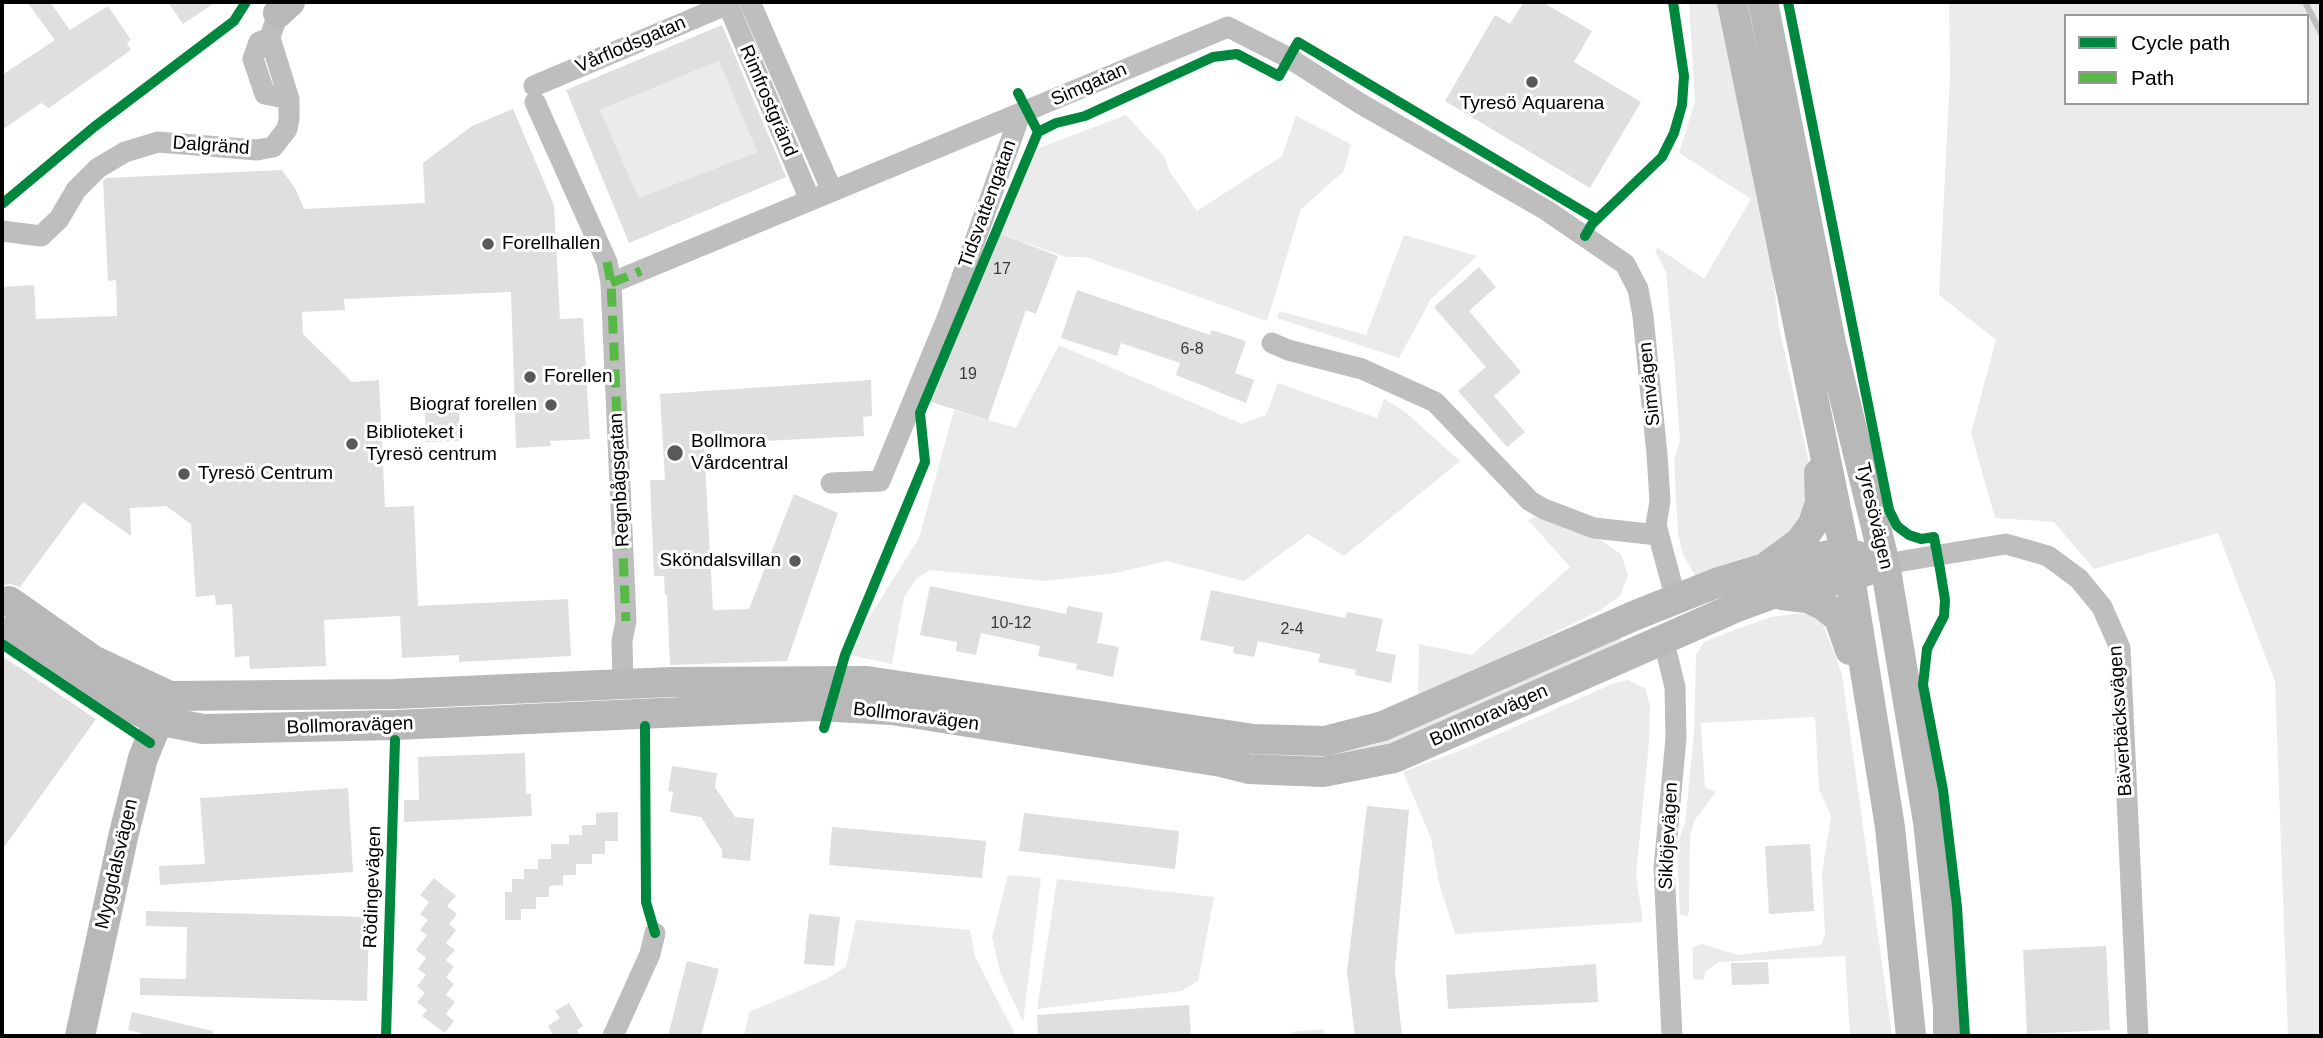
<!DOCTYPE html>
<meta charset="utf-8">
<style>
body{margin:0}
#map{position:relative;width:2323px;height:1038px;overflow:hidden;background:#fff;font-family:Helvetica,sans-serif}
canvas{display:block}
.frame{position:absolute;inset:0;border:4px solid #000;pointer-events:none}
.legend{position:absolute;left:2064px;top:14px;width:245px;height:91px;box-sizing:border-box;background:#fff;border:2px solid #999;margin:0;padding:9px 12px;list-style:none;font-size:21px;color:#000}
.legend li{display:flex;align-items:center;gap:14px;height:35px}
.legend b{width:35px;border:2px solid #999}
</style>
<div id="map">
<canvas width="2323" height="1038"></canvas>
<div class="frame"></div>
<ul class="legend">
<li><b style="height:9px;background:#00873e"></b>Cycle path</li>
<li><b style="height:9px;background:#58b947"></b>Path</li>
</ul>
</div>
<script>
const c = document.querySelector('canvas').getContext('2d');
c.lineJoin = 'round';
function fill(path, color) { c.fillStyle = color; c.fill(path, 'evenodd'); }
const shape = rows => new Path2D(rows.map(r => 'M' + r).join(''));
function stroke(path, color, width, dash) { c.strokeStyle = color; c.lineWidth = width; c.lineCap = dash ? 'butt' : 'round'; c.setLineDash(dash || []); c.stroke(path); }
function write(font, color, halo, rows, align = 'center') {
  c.font = font + ' Helvetica,sans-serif'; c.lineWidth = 6; c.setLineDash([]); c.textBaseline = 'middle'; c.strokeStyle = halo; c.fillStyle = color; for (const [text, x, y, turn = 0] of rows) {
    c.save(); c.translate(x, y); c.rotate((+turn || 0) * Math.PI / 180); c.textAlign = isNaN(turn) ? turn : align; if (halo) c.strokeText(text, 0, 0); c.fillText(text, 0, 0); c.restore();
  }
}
const green = shape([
 [1689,2,1720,2,1763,196,1779,327,1808,458,1809,493,1806,514,1778,546,1757,556,1695,576,1682,552,1678,533,1674,460,1680,441,1675,370,1666,272,1655,251,1658,248,1704,279,1751,199,1679,153,1695,101],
 [1949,2,2321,2,2321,1036,2288,1036,2275,681,2218,533,2094,569,2054,522,1995,518,1971,433,1996,340,1939,295,1950,75],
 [2066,16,2307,16,2307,103,2066,103],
 [719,61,757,152,639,198,600,110],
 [1126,115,1164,156,1170,172,1197,211,1282,156,1296,116,1351,144,1344,171,1301,209,1267,321,1086,257,1066,257,996,232,1034,150],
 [1404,235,1477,256,1431,299,1399,358,1277,318,1279,311,1366,335],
 [1059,345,1242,424,1266,415,1278,383,1377,418,1384,399,1404,411,1460,461,1344,556,1308,534,1244,581,1166,561,1116,573,1046,581,930,570,917,578,904,597,892,664,846,654,919,538,954,410,1016,428],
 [1536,517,1594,536,1621,554,1628,575,1620,596,1599,611,1418,699,1419,644,1472,655,1570,567,1528,520],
 [1800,613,1821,619,1842,674,1892,1036,1850,1036,1845,956,1719,962,1705,972,1704,980,1693,979,1693,947,1702,944,1737,955,1821,945,1825,934,1822,873,1831,816,1819,789,1815,717,1701,723,1705,787,1716,792,1694,821,1690,837,1689,911,1688,916,1680,915,1677,845,1685,823,1694,734,1696,655,1704,642,1737,629,1771,617],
 [1619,637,1623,645,1385,746,1320,758,1255,753,1278,750],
 [1628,680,1645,688,1650,706,1649,742,1636,875,1643,922,1455,934,1439,883,1431,838,1403,772,1464,749,1617,682],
 [1008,875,1041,878,1023,1022,1000,972,992,937],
 [1057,879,1214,897,1198,981,1182,991,1037,1009],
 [856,920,970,930,975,957,1016,1036,744,1036,749,1012,827,979,846,966],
 [1324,1029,1325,1036,1292,1036,1291,1032]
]);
const stream = shape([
 [2305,2,2321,33]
]);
const building = shape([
 [27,2,50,2,70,30,108,6,131,40,127,43,131,50,49,108,41,103,2,130,2,75,55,40],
 [168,2,216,2,183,24],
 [1524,2,1542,2,1592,31,1574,62,1641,102,1590,188,1445,101,1495,15,1510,24],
 [722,25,786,177,629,243,566,90],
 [719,61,757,152,639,198,600,110],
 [513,109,554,205,560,319,583,318,590,439,550,441,551,446,516,448,511,292,344,299,345,310,302,312,303,334,352,382,379,380,385,507,414,506,418,606,568,599,571,656,459,662,459,655,402,658,400,616,324,620,326,666,250,669,249,656,235,657,232,604,216,605,215,595,196,597,191,524,166,506,130,508,131,536,83,502,20,587,11,584,2,585,2,287,34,285,36,319,117,316,116,280,108,281,103,181,106,178,282,170,295,188,304,209,425,203,423,163,472,126],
 [996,232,1058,256,1036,314,1026,310,988,420,928,401],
 [1479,267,1496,287,1469,311,1521,372,1494,396,1525,432,1507,447,1458,391,1486,367,1434,307],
 [1077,290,1210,335,1212,330,1246,341,1235,373,1254,380,1246,403,1176,375,1180,363,1121,343,1117,356,1061,338],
 [871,380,872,416,863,417,864,436,704,444,713,610,749,609,794,494,838,513,787,661,670,665,667,594,665,595,664,576,654,576,650,480,665,480,660,394],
 [459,408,460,441,426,442,425,410],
 [930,586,1066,614,1068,606,1103,613,1097,643,1119,647,1113,677,1076,669,1077,664,1038,656,1040,646,981,633,976,655,956,651,957,642,920,635],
 [1211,590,1345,618,1347,612,1383,619,1376,651,1396,655,1391,683,1355,675,1356,670,1318,662,1320,654,1258,641,1254,657,1233,653,1234,647,1200,640],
 [2,656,96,719,2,850],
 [525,753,526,794,531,794,532,816,404,822,404,800,419,800,418,757],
 [672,766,717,773,715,787,735,817,754,819,750,861,722,858,722,850,701,817,670,812,673,792,668,791],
 [348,788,353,872,160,885,159,866,205,864,200,798],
 [1367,806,1409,810,1395,970,1402,1036,1355,1036,1347,972],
 [618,812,618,841,605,841,605,854,592,854,592,864,576,864,576,875,563,875,563,885,549,886,549,897,536,897,536,909,521,909,521,920,505,920,505,892,512,892,512,879,524,879,524,869,538,869,538,859,551,859,551,844,569,844,569,835,582,835,582,825,596,825,596,813],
 [1024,813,1179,831,1175,869,1019,851],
 [832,827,986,841,982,878,829,865],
 [1810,844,1814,911,1769,914,1765,846],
 [434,878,456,896,447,906,457,914,449,924,456,930,446,943,455,950,446,960,454,967,446,977,454,984,446,995,455,1002,446,1014,454,1021,445,1033,422,1016,427,1010,417,1002,425,993,417,986,426,975,418,969,426,958,416,950,427,935,420,930,428,920,420,914,429,902,420,895],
 [146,911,369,917,367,1001,140,995,140,978,186,979,187,927,146,926],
 [809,914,840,917,834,966,804,964],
 [2106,946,2110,1030,2027,1034,2023,950],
 [687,961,719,969,701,1036,668,1036],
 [1768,962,1769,984,1732,985,1731,963],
 [1596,964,1598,1002,1448,1009,1446,975],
 [569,1003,583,1026,577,1030,580,1036,554,1036,548,1026,560,1018,555,1011],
 [1189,1005,1191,1036,1038,1036,1037,1015],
 [132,1012,213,1031,213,1036,152,1036,128,1030]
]);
const street = shape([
 [727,2,810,200],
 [750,2,832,191],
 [270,38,259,42,253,59,265,94,289,99],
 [534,86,728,4],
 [535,102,607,262,611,283,626,621,622,641,623,684],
 [2,231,41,236,59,219,76,190,98,168,125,152,158,142,257,150,273,147,287,129,289,119,289,99,270,38,278,13],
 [611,283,1228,27,1289,58,1361,104,1546,210,1625,264,1638,289,1643,316,1657,454,1660,501,1656,525,1676,600],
 [1272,343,1288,350,1362,369,1435,402,1530,501,1544,509,1594,528,1658,535],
 [831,483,880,481,948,316,1020,115],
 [1885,564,2006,544,2048,556,2079,579,2102,607,2120,648,2138,1036],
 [1663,638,1675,687,1676,738,1664,868,1672,1036],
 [613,1036,650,954,655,933]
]);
const secondary = shape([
 [1732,2,1850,577,1890,827,1911,1036],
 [1763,2,1831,343,1885,564,1928,822,1948,1007,1948,1036],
 [278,13,290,2],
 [1770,564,1800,542,1813,524,1820,503,1819,473],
 [1782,595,1807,598,1823,605,1839,618,1850,650],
 [9,601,93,660,170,696,394,694,671,682,867,681,1254,739,1325,741,1383,726,1636,615,1719,582,1766,568,1844,552,1885,564],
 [2,632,99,692,157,720,203,729,395,725,816,706,892,710,1221,762,1249,769,1323,772,1394,758,1737,607,1773,594,1850,577,1885,564],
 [80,1036,124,833,143,758,166,702]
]);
const quiet = shape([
 [607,262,611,283,626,621],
 [611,283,641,271]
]);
const cycleway = shape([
 [1788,2,1889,510,1897,526,1909,535,1921,539,1934,537,1940,569,1945,600,1944,616,1927,649,1923,685,1943,790,1957,907,1965,1036],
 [1018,93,1038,132,1056,123,1085,116,1213,57,1237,54,1279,76,1298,42,1596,219],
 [2,204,94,127,234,21,246,2],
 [1585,236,1592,224,1662,157,1674,133,1682,105,1684,76,1673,2],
 [2,644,150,743],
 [645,726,646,902,655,933],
 [824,728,845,655,925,462,920,413,1038,132],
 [386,1036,395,740]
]);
const markers = [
 [1532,82,7,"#595959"],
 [488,244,7,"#595959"],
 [530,377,7,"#595959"],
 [551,405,7,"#595959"],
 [352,444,7,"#595959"],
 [675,453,9,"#595959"],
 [184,474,7,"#595959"],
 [795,561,7,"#595959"]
];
const numberNames = [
 ["17",1002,270],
 ["6-8",1192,350],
 ["19",968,375],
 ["10-12",1011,624],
 ["2-4",1292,630]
];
const streetNames = [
 ["Vårflodsgatan",631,45,-23],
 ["Simgatan",1089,85,-24],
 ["Rimfrostgränd",768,101,67],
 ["Dalgränd",211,146,4],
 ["Tidsvattengatan",988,204,-70],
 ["Simvägen",1650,384,-96],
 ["Regnbågsgatan",620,480,-93],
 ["Tyresövägen",1874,516,77],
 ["Bollmoravägen",1489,716,-24],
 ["Bollmoravägen",916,717,7],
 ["Bäverbäcksvägen",2121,721,-94],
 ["Bollmoravägen",350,726,-2],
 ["Siklöjevägen",1669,836,-87],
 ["Myggdalsvägen",117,864,-77],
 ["Rödingevägen",373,887,-88]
];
const poiNames = [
 ["Tyresö Aquarena",1532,104,"center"],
 ["Forellhallen",502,244],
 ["Forellen",544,377],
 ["Biograf forellen",537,405,"right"],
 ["Biblioteket i",366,433],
 ["Tyresö centrum",366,455],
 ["Bollmora",691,442],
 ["Vårdcentral",691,464],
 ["Tyresö Centrum",198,474],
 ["Sköndalsvillan",781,561,"right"]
];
fill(green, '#ebebeb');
stroke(stream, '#bebebe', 6);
fill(building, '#dfdfdf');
stroke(street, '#bebebe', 21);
stroke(secondary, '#b8b8b8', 30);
stroke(quiet, '#58b947', 9, [18, 9]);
stroke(cycleway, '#00873e', 10);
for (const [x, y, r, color] of markers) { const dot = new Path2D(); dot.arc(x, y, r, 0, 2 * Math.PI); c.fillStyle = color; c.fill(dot); stroke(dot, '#fff', 2.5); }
write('16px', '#383838', null, numberNames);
write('19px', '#000', '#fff', streetNames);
write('19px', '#000', '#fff', poiNames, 'left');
</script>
